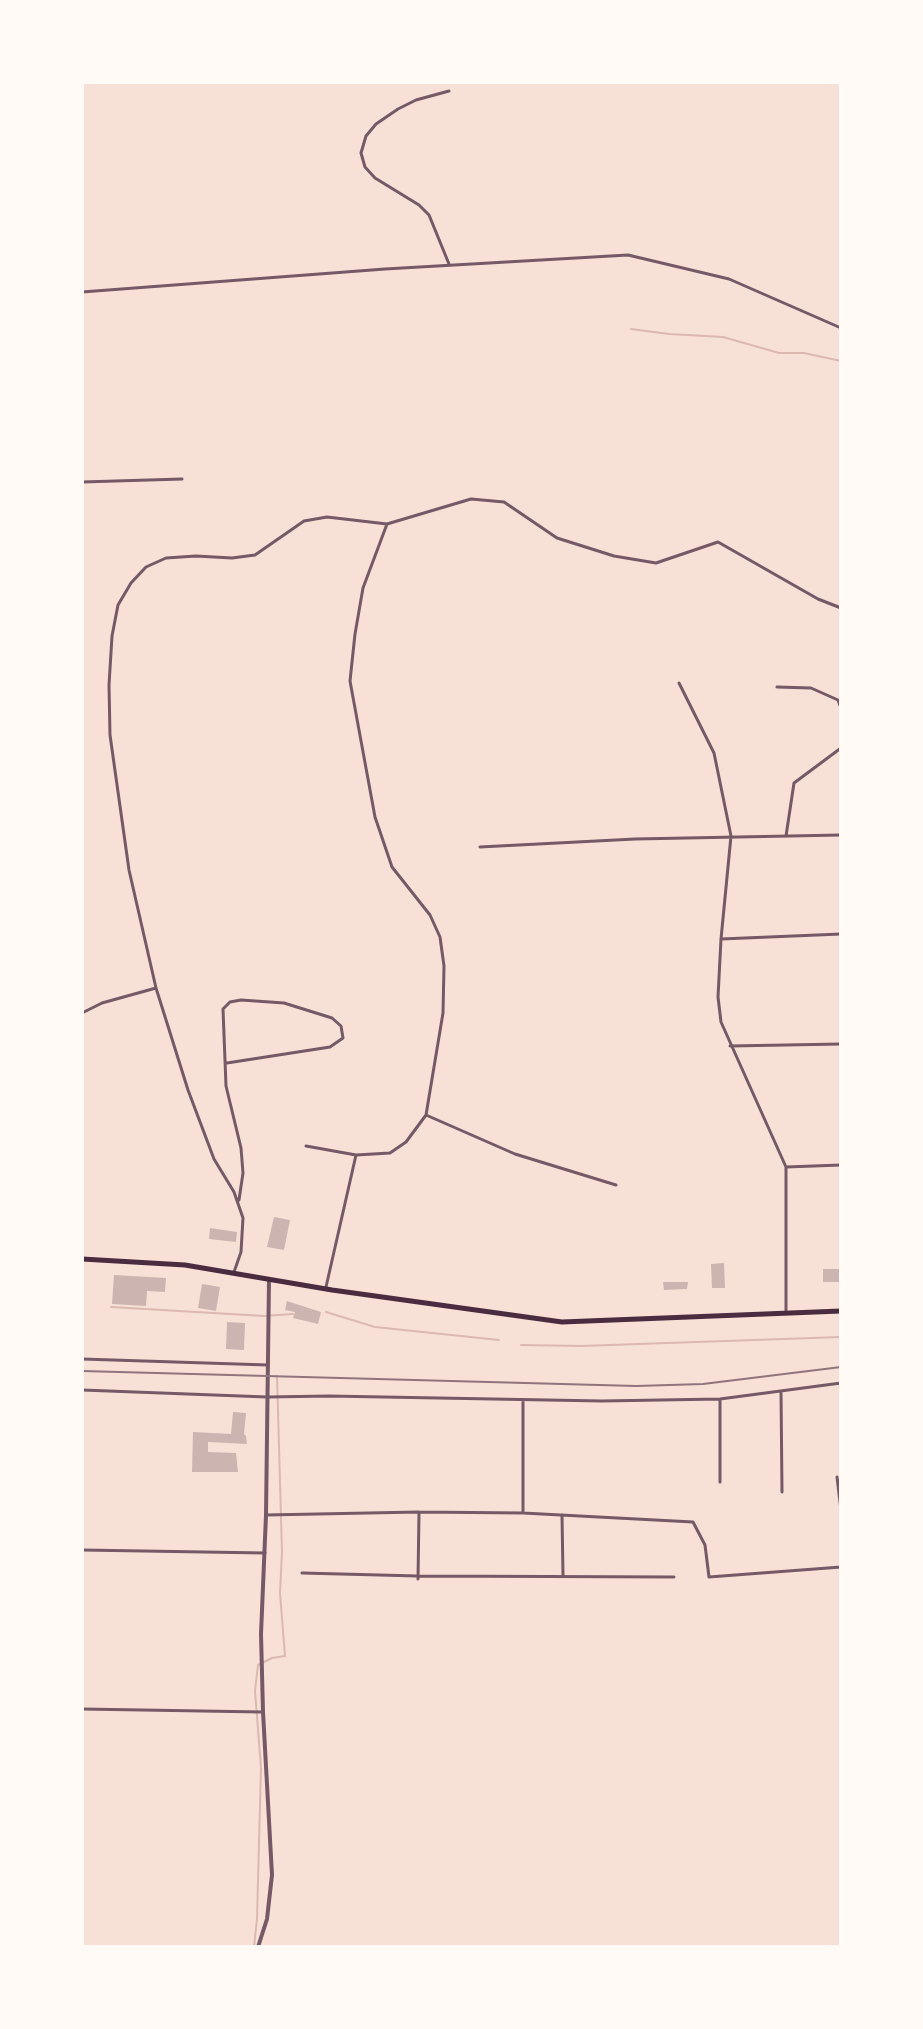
<!DOCTYPE html>
<style>
body{margin:0}
#map{position:relative;width:923px;height:2029px;overflow:hidden;background:#f7e1d7;font-family:Karla,sans-serif}
canvas{display:block}
.frame{position:absolute;inset:0;border:84px solid #fffaf5;pointer-events:none}
</style>
<div id="map">
<canvas width="923" height="2029"></canvas>
<div class="frame"></div>
</div>
<script>
const c = document.querySelector('canvas').getContext('2d');
c.lineJoin = 'round';
const shape = rows => new Path2D(rows.map(r => 'M' + r).join(''));
function stroke(path, color, width, dash) { c.strokeStyle = color; c.lineWidth = width; c.lineCap = dash ? 'butt' : 'round'; c.setLineDash(dash || []); c.stroke(path); }
function fill(path, color) { c.fillStyle = color; c.fill(path, 'evenodd'); }
const stream = shape([
 [631,329,669,334,723,337,779,353,804,353,841,361],
 [82,1305,83,1305],
 [111,1307,264,1316,293,1314],
 [326,1312,375,1327,499,1340],
 [521,1345,581,1346,841,1337],
 [254,1947,257,1919,261,1768,255,1691,258,1665,272,1658,285,1656,280,1593,282,1552,277,1376]
]);
const building = shape([
 [274,1217,290,1220,284,1250,267,1247],
 [210,1228,237,1232,236,1242,209,1239],
 [724,1263,725,1288,712,1288,711,1264],
 [823,1269,840,1269,840,1282,823,1282],
 [114,1275,166,1278,165,1292,147,1291,146,1306,112,1304],
 [663,1282,688,1282,687,1289,664,1290],
 [202,1284,220,1287,216,1311,198,1308],
 [287,1301,321,1312,318,1324,293,1318,295,1312,285,1310],
 [227,1322,245,1323,244,1350,226,1349],
 [233,1412,246,1413,244,1434,246,1436,247,1444,208,1442,208,1452,236,1453,238,1472,192,1472,193,1432,231,1434]
]);
const minor = shape([
 [449,264,429,215,419,205,375,178,365,167,361,153,366,136,376,124,398,109,416,100,449,91],
 [82,292,385,269,628,255,729,279,841,328],
 [82,482,182,479],
 [679,683,714,753,731,836,721,939,718,997,721,1022,786,1167,786,1313],
 [777,687,811,688,838,700,841,708],
 [786,836,794,783,841,748],
 [480,847,635,839,841,835],
 [721,939,841,934],
 [82,1013,102,1003,156,988],
 [730,1046,841,1044],
 [227,1063,330,1047,343,1038,341,1026,332,1018,284,1003,241,1000,230,1002,223,1009,226,1086,241,1148,243,1173,239,1200],
 [82,1093,82,1162],
 [426,1115,515,1154,616,1185],
 [306,1146,356,1155],
 [786,1167,841,1165],
 [234,1272,241,1252,243,1218,234,1192,214,1159,188,1090,156,988,129,870,110,735,109,685,112,636,118,605,131,583,146,567,166,558,196,556,232,558,255,555,304,521,327,517,387,524,471,499,504,502,557,538,614,556,656,563,718,542,818,599,841,608],
 [326,1287,356,1155,390,1153,406,1142,426,1115,443,1013,444,966,440,937,430,915,392,867,375,817,350,681,355,634,363,588,387,524],
 [82,1359,268,1365],
 [82,1390,267,1397,329,1396,602,1401,720,1399,841,1383],
 [781,1391,782,1492],
 [837,1477,841,1510],
 [720,1482,720,1399],
 [523,1512,523,1400],
 [266,1515,419,1512,523,1513,693,1522,705,1545,709,1577,841,1567],
 [562,1515,563,1575],
 [82,1550,265,1553],
 [302,1573,418,1576,674,1577],
 [418,1579,419,1512],
 [82,1709,262,1712]
]);
const tertiary = shape([
 [258,1947,267,1919,272,1875,263,1712,261,1634,266,1515,269,1279]
]);
const secondary = shape([
 [82,1259,185,1265,332,1290,562,1322,841,1311]
]);
const rail = shape([
 [82,1371,636,1386,703,1384,841,1367]
]);
stroke(stream, '#dcb8b0', 2);
fill(building, '#ccb4b1');
stroke(minor, '#755966', 3);
stroke(tertiary, '#755966', 4);
stroke(secondary, '#4a2c40', 5);
stroke(rail, '#8f747c', 2);
</script>
